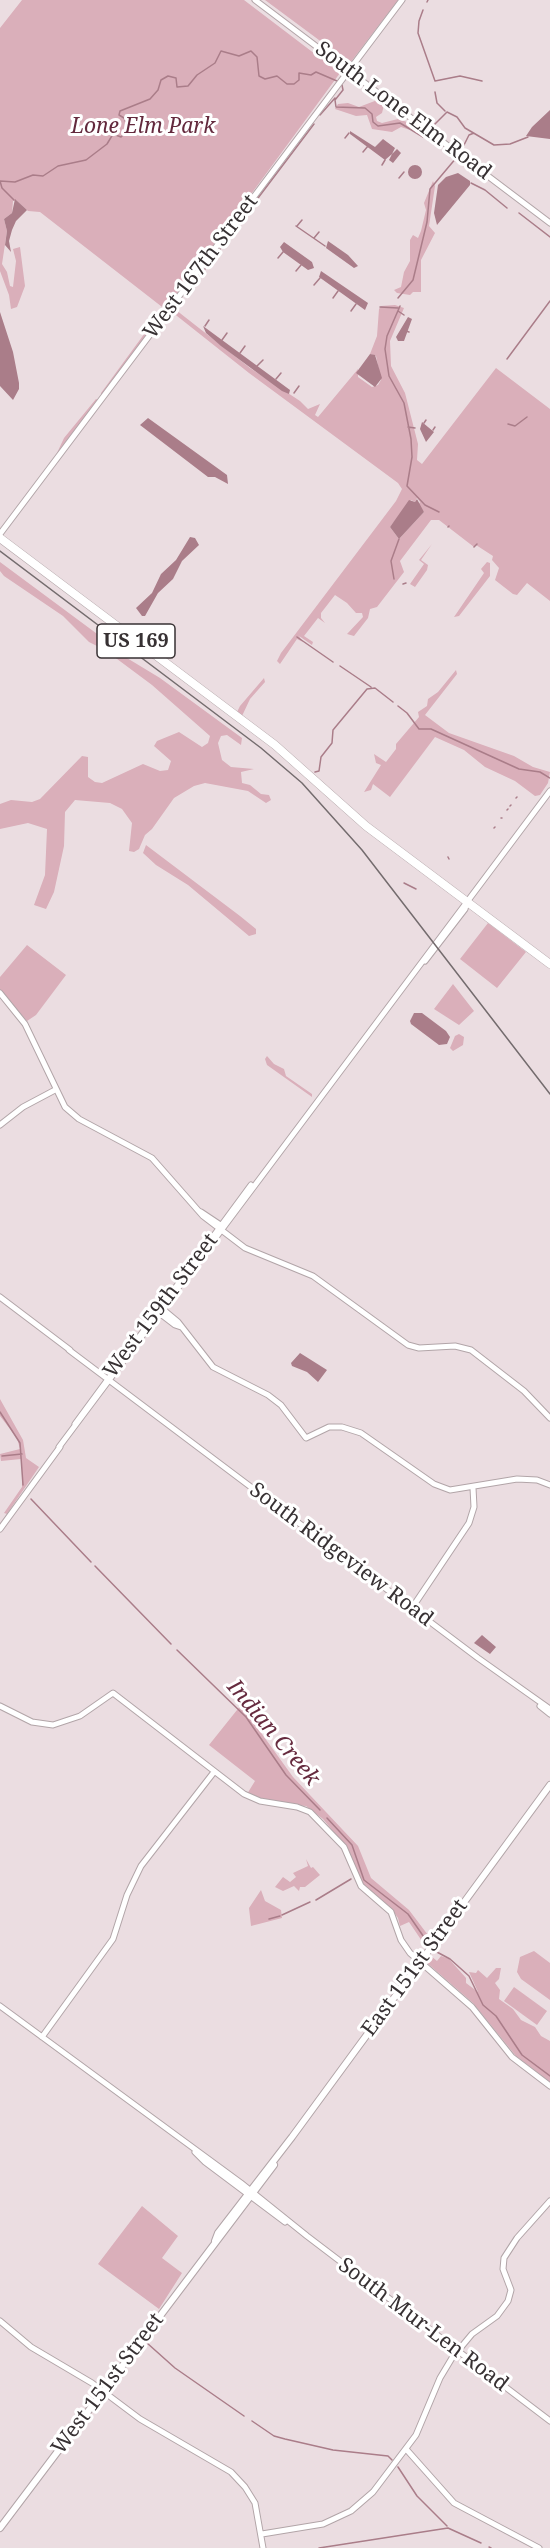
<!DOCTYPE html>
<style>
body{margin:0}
canvas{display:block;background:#ebdde1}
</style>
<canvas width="550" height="2548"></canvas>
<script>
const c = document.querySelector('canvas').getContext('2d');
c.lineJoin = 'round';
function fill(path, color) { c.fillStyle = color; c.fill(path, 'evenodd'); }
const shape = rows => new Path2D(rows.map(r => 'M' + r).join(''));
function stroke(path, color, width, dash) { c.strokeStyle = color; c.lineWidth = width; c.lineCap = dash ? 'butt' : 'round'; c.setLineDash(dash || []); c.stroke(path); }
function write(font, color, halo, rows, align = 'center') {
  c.font = font + ' "Noto Serif",serif'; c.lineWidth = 6; c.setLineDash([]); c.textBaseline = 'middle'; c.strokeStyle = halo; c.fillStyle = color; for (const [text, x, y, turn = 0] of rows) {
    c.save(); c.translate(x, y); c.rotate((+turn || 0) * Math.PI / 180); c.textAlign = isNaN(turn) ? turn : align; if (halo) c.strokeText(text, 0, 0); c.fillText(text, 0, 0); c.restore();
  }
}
const green = shape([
 [22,0,244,0,340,73,166,310,40,212,28,211,16,200,13,201,12,213,4,219,7,231,2,264,7,272,10,286,13,287,16,261,13,249,20,247,25,286,17,307,11,309,9,295,0,271,0,28],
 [265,0,398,0,350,63],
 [380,99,384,105,382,113,376,117,377,121,382,123,398,119,410,123,410,130,401,127,392,132,372,129,367,115,356,116,335,109,338,104,348,103,359,107],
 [433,181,435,186,429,226,435,233,421,260,421,292,413,292,410,295,397,293,394,290,401,287,404,272,410,261,410,240,413,235,418,238,421,231,426,210,424,203],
 [395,305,404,308,390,341,391,366,405,393,418,444,417,460,422,464,496,368,550,409,550,601,527,583,517,595,513,594,495,580,499,568,492,560,493,556,476,545,474,547,439,520,431,520,400,561,404,572,377,607,370,609,368,618,354,636,347,634,363,617,362,613,356,613,347,603,335,595,321,613,321,618,325,623,318,618,304,636,313,642,312,645,299,636,303,642,297,639,280,664,277,661,281,653,396,501,402,489,398,483,249,373,172,312,176,310,250,368,300,401,308,409,320,404,315,415,318,417,358,369,358,377,372,387,378,385,381,380,376,356,370,354,377,336,379,309,381,306],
 [417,498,420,502,418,505,424,512,399,539,390,527,411,500,415,502],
 [161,311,165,312,101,396,101,393],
 [96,399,98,400,57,453,64,438],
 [432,544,421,560,428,565,427,570,415,587,410,584,424,564,419,560],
 [0,562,108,642,117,652,160,678,242,738,241,745,227,735,221,736,218,743,222,760,231,767,254,769,241,772,242,783,250,785,261,794,269,795,271,800,266,803,248,791,205,783,194,786,174,798,152,829,145,835,139,849,134,852,129,851,132,823,122,809,110,803,75,800,65,812,64,846,54,892,46,909,34,905,45,875,47,829,28,823,0,829,0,804,11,800,32,802,40,799,82,756,88,757,88,777,95,782,102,783,143,764,160,771,168,770,171,761,154,746,157,741,179,732,202,747,208,743,210,736,152,685,105,650,89,642,63,616,4,576,0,571],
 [487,562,490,563,490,576,459,616,454,617,484,573,481,569],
 [456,670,457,674,425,715,449,733,514,756,533,767,550,772,548,783,540,795,535,796,515,781,485,767,464,750,435,737,390,797,373,784,371,790,364,792,381,765,376,763,374,754,386,762,396,749,396,744,419,717,418,712,427,706,428,699,438,692],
 [264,678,265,682,250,699,242,716,237,712,240,706],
 [146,845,240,916,256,929,256,934,249,936,188,885,156,865,143,853],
 [488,923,526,952,497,988,460,959],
 [27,945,66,975,36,1015,27,1021,0,990,0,977],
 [453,984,474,1011,459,1025,434,1009],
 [459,1034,464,1037,463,1045,453,1051,450,1048,455,1036],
 [267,1056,274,1064,284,1069,286,1076,312,1094,312,1097,267,1065,265,1059],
 [0,1399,23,1440,26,1458,39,1467,7,1514,4,1513,22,1487,22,1470,21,1459,1,1461,0,1454,20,1449,17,1438,0,1416],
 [241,1705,293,1777,358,1846,371,1878,409,1910,431,1939,426,1947,409,1922,400,1926,398,1918,391,1908,363,1884,348,1849,323,1819,306,1806,267,1802,247,1794,255,1781,209,1745],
 [306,1859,311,1868,313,1867,320,1875,305,1887,300,1887,299,1891,294,1886,283,1891,275,1887,283,1877,290,1882,296,1877,293,1873,308,1866],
 [261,1890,265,1901,281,1910,282,1918,251,1926,249,1908],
 [534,1951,550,1963,550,2000,521,1979,517,1972,520,1957],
 [431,1956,437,1961,441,1956,449,1959,466,1978,466,1983,478,1992,469,1972,476,1973,478,1970,487,1978,496,1968,501,1968,499,1979,495,1983,500,1990,499,1999,513,2009,521,2020,535,2027,541,2036,550,2041,550,2082,516,2056,473,2003,426,1962],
 [514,1987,547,2011,537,2025,504,2001],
 [142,2206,178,2236,162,2258,182,2273,159,2309,98,2264]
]);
const water = shape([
 [550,110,550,139,526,136,532,127],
 [350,131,375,147,383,139,395,148,392,154,397,149,401,153,393,163,389,160,392,154,385,160,350,134],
 '408 172a7 7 0 1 1 14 0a7 7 0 1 1-14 0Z',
 [458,173,470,181,470,185,437,225,434,213,438,185,446,177],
 [15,199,27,210,16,221,12,230,9,241,11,252,5,245,7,231,4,219,12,213],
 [328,241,348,255,358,266,354,268,326,248],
 [284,242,312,262,314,268,308,270,283,252,280,247],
 [321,271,368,303,365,310,319,277],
 [0,312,13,352,19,383,19,389,13,400,0,386],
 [408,317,412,319,404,341,398,341,396,337],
 [203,326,290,390,289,394,282,391,221,346,206,333],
 [370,354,375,355,382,378,375,387,356,373],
 [148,418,227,475,228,484,215,477,208,477,140,425],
 [422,422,434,432,426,442,420,429],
 [417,499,424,512,399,539,390,527,409,500,415,502],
 [190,537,195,538,199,545,182,561,173,579,158,593,145,616,142,616,136,608,152,593,161,574,176,560],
 [414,1013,422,1013,446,1031,450,1037,447,1044,439,1045,411,1024,410,1021],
 [300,1353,327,1370,318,1382,307,1372,292,1366,291,1363],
 [482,1635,496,1647,490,1654,474,1643]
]);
const stream = shape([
 [427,2,428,0],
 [423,10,419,21,418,33,435,81,460,76,482,81],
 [342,85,343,90,335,100,336,107,365,108,372,114,373,122,378,126,400,123,423,137,426,134],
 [435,92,437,103,445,111],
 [320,115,335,98],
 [429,130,447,112,457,117,465,128,494,145,510,144,528,137],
 [345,138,349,133],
 [461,151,469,135,474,133],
 [363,152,368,146],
 [382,165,385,160],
 [399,178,404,172],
 [471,183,485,190,507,208],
 [14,200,2,188,0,181,15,182,33,175,43,176,58,166,86,160,107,144,113,134,121,137,127,131,127,125,124,118,119,115,120,111,150,99,158,90,161,80,168,76,176,78,177,87,188,86,197,75,215,63,221,51,239,56,251,51,257,57,259,76,265,79,277,76,287,84,294,84,299,80,299,73,311,75,316,72,337,81],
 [255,202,314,124],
 [519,213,550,237],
 [296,226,325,246],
 [297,226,302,220],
 [314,238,319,232],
 [278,258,283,252],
 [296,271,301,265],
 [314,285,320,278],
 [186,294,249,211],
 [333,298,338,291],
 [398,298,413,280,427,222,430,189,457,157],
 [400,306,387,336,385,349,389,376,404,403,411,439,412,457,407,486,425,505,439,512],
 [176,307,179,303],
 [380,307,398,308],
 [351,311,356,304],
 [398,311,404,315],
 [205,326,209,320],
 [406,331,409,332],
 [222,340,227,333],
 [240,353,245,346],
 [507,359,550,301],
 [257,366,263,360],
 [276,379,281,373],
 [294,393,299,386],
 [424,423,426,420],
 [508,424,515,426,527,417],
 [408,427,415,428],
 [433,430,435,427],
 [448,527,449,526],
 [474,547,477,544],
 [394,579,391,561,399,539],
 [403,584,406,583],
 [297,637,333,662],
 [340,666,371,687],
 [398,706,407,713,419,729,431,729,519,769,540,772,550,778],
 [315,772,319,771,321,757,332,743,333,730,367,689,375,688,393,702],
 [516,798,517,797],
 [510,806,511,805],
 [507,810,508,809],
 [501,818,502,818],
 [494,828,495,827],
 [448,857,449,859],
 [404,883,416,889],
 [0,1412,20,1443,23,1485],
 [2,1456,22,1454],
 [31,1499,91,1562],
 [95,1566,171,1644],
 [177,1650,246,1717,286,1775,320,1810],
 [327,1818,352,1845,364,1880,408,1914,428,1943],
 [316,1900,351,1879],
 [282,1915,310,1902],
 [269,1919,280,1916],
 [435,1951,450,1959,469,1976,483,2005,496,2016,522,2055,550,2076],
 [147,2343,175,2368,244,2416],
 [252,2421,274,2436,285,2439,333,2450,388,2456,392,2460],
 [398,2467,417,2496,447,2526],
 [489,2547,491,2548],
 [319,2548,448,2528,481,2543]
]);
const secondary = shape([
 [255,0,550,223],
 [0,534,402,0],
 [425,961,465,909,467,902],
 [0,993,25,1024,65,1107,79,1119,152,1158,203,1216,245,1248,313,1276,408,1345,419,1348,455,1346,471,1350,524,1391,550,1418],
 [0,1125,23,1107,55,1090],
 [201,1212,222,1226],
 [0,1297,70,1350],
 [157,1310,166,1312,178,1322,213,1367,268,1395,281,1405,306,1438,329,1427,342,1427,361,1433,434,1484,450,1490,517,1479,537,1480,550,1485],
 [158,1312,175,1325,181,1327],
 [69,1350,478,1658,550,1709],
 [75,1424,251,1185],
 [59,1447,550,791],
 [0,1529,60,1447],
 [412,1608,469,1523,474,1507,473,1488],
 [0,1706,32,1722,53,1725,80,1716,113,1693,244,1794,260,1801,297,1807,310,1812,344,1847,361,1886,391,1912,401,1940,410,1953,472,2007,512,2057,550,2086],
 [540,1706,550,1714],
 [0,2006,241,2183,307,2236,550,2421],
 [42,2037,113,1939,127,1895,141,1866,214,1772],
 [195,2152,205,2162,285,2222],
 [0,2321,31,2347,92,2383,140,2419,231,2472,245,2487,255,2503,263,2548],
 [406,2449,454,2503,539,2548],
 [262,2534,323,2524,351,2511,373,2492,416,2435,440,2378,452,2358,472,2334,497,2316,508,2301,511,2290,503,2269,504,2258,517,2238,550,2201]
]);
const primary = shape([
 [215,2241,218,2233,292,2137,550,1785],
 [0,2528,274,2165]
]);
const highway = shape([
 [0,538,275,745,366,826,550,964]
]);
const rail = shape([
 [0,551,261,748,302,783,362,850,550,1094]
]);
const shields = [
 [136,641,78]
];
const shieldNames = [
 ["US 169",136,641]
];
const streetNames = [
 ["South Lone Elm Road",403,111,37],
 ["West 167th Street",201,267,-53],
 ["West 159th Street",161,1306,-53],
 ["South Ridgeview Road",341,1555,37],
 ["East 151st Street",415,1968,-54],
 ["South Mur-Len Road",423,2325,37],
 ["West 151st Street",108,2384,-53]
];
const parkNames = [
 ["Lone Elm Park",143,127]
];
const waterNames = [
 ["Indian Creek",273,1733,50]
];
fill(green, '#daafba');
fill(water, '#aa7d89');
stroke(stream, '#aa7d89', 1.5);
stroke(secondary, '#b2a5a8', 7);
stroke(primary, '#b2a5a8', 8);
stroke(highway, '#b2a5a8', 9);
stroke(secondary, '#fff', 5);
stroke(primary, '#fff', 6);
stroke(highway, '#fff', 8);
stroke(rail, '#746c6e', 1.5);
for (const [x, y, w] of shields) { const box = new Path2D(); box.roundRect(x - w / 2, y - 17, w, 34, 4.5); c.fillStyle = '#fff'; c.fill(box); stroke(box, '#373133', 1.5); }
write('bold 20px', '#373133', null, shieldNames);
write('21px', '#373133', '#fff', streetNames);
write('italic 21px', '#63293d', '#fff', parkNames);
write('italic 22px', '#662b3f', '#fff', waterNames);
</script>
